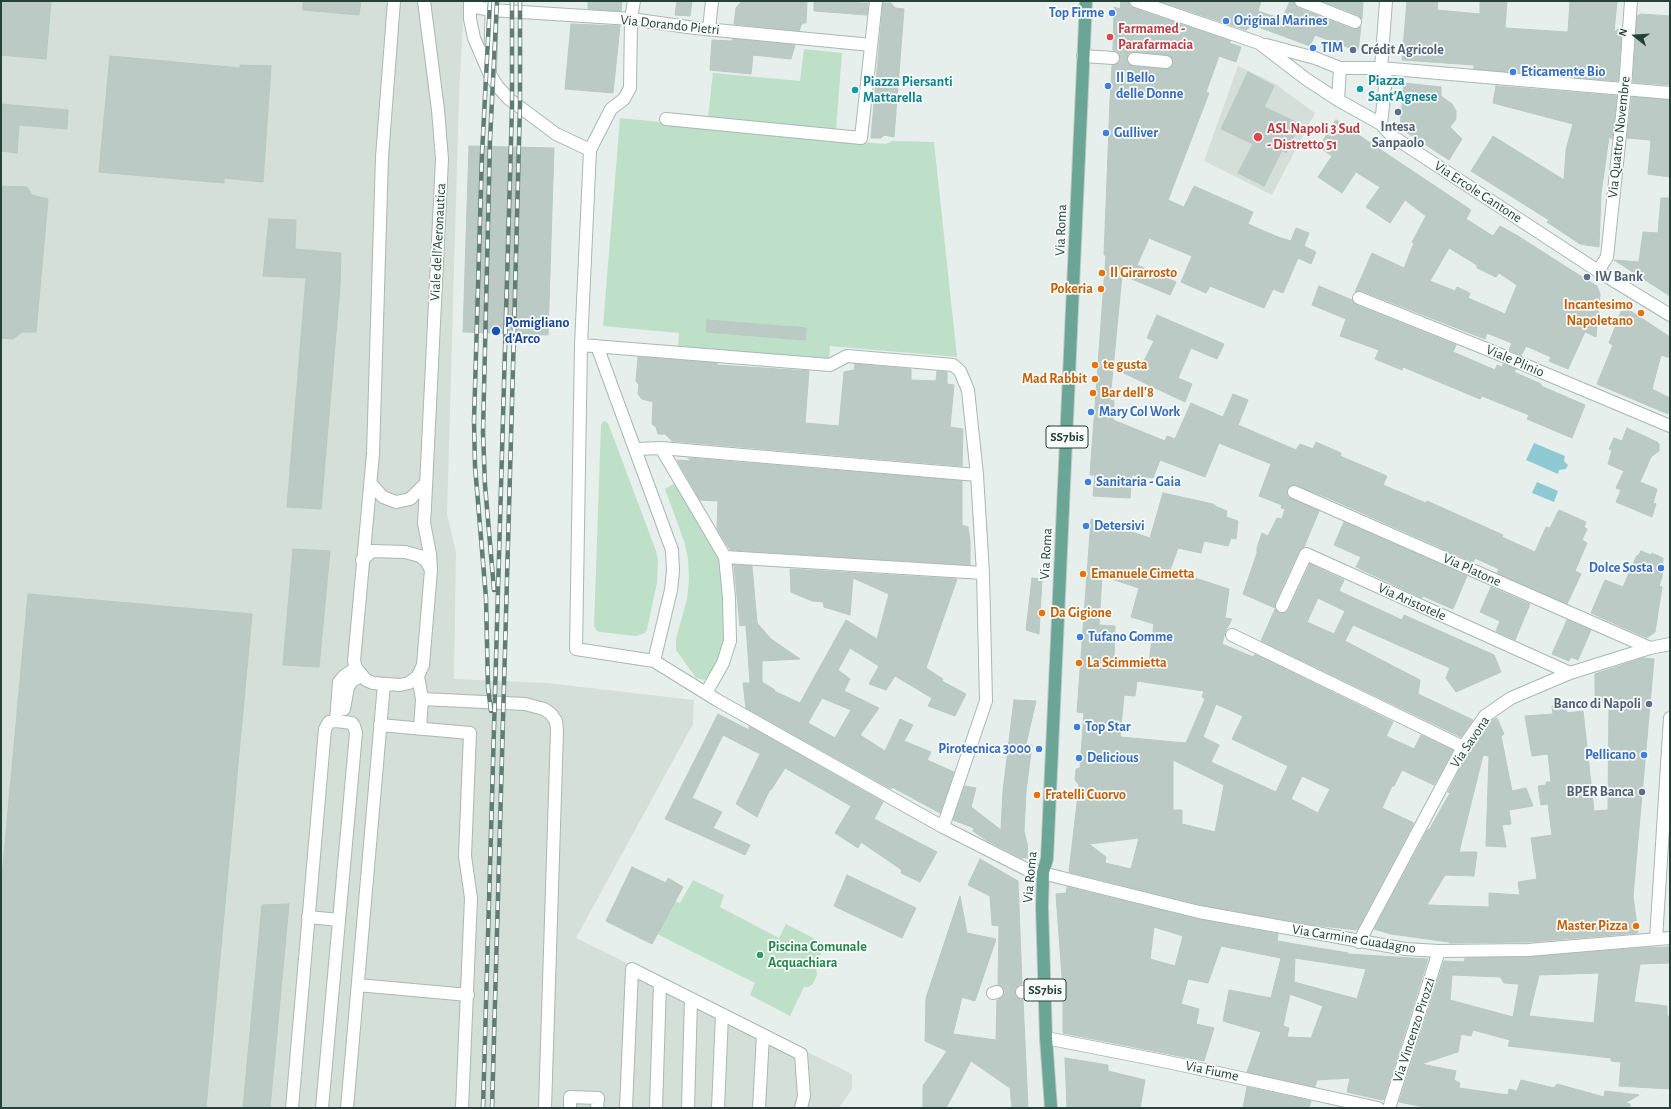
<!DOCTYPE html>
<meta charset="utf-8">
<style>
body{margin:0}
#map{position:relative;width:1671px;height:1109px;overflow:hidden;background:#e6efeb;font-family:"Alegreya Sans",sans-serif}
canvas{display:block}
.frame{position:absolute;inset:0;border:2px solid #24423a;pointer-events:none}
.north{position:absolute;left:1615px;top:16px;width:40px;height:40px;-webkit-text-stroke:3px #f7fbf9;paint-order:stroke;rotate:287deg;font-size:11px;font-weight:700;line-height:16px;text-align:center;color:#24423a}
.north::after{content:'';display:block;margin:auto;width:14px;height:18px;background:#24423a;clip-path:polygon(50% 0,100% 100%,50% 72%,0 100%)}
</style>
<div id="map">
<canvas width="1671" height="1109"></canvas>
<div class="frame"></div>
<div class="north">N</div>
</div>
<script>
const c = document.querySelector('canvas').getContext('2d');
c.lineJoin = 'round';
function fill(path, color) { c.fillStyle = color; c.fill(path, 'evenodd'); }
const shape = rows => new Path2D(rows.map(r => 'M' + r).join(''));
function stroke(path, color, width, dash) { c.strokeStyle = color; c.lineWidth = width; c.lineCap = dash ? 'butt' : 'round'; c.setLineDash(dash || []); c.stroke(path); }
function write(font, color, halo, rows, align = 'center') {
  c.font = font + ' "Alegreya Sans",sans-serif'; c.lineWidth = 3.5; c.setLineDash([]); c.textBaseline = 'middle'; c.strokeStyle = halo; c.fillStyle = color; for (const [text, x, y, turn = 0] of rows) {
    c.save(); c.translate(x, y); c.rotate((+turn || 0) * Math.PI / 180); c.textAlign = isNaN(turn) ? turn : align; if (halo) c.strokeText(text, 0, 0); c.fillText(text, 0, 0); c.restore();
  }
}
const built = shape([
 [1,1,464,1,459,96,447,514,456,552,454,679,547,683,694,700,693,724,576,938,852,1074,852,1089,839,1108,1,1108],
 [1238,66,1274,83,1315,113,1272,195,1204,161]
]);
const green = shape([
 [804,49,842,53,836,130,708,117,713,73,800,81],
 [620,118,885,144,893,141,934,142,957,357,830,346,829,359,678,346,679,333,603,326],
 [604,421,608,423,656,551,658,560,657,583,647,629,645,633,636,636,600,632,597,631,594,626,601,424],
 [677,482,719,556,720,563,725,642,723,651,708,678,704,680,696,678,676,650,676,639,687,599,689,579,688,559,684,541,665,489],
 [693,880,724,895,720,907,779,938,786,924,825,944,816,966,817,975,813,984,808,987,804,987,790,1016,750,995,755,983,657,934,675,901,680,903]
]);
const water = shape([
 [1534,443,1565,456,1564,461,1568,465,1566,469,1559,470,1558,474,1526,460],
 [1537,482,1558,491,1554,502,1532,493]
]);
const building = shape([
 [1,1,51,1,46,59,1,55,1,1],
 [303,1,361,1,359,15,303,10,303,1],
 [588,1,622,1,621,11,588,9,588,1],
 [677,1,692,1,690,16,675,15,677,1],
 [742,1,807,1,806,23,802,23,799,31,734,24,736,8,742,1],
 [814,1,859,1,859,3,868,3,867,15,814,11,814,1],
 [1121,1,1129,1,1130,6,1134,8,1231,41,1229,43,1241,47,1236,62,1219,56,1206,92,1209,93,1168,200,1184,207,1194,186,1253,212,1248,224,1278,237,1291,241,1296,228,1309,233,1304,246,1316,252,1311,264,1298,258,1283,293,1273,289,1264,308,1210,286,1206,293,1181,282,1192,256,1149,238,1137,265,1176,282,1170,295,1122,275,1110,400,1114,401,1113,420,1165,441,1167,436,1175,439,1191,403,1223,417,1233,394,1248,400,1238,425,1296,450,1300,444,1313,449,1316,442,1341,453,1340,456,1387,476,1383,485,1426,503,1427,501,1503,535,1502,537,1535,552,1546,527,1550,528,1559,510,1586,522,1584,527,1587,529,1582,540,1587,543,1575,571,1581,574,1567,604,1497,573,1499,569,1475,558,1473,562,1326,497,1294,485,1287,489,1287,492,1288,497,1319,511,1304,547,1299,551,1275,603,1275,608,1243,594,1257,553,1257,548,1262,533,1268,536,1277,518,1282,519,1285,509,1281,508,1282,505,1259,496,1271,464,1219,443,1205,477,1160,460,1153,478,1132,475,1130,498,1093,496,1095,475,1090,475,1106,255,1104,255,1110,101,1112,65,1119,62,1120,58,1117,52,1113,50,1114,7,1120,9,1121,1],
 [1131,52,1167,55,1173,59,1173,63,1169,69,1166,69,1133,66,1127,62,1127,59,1128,54,1131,52],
 [1159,1,1261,1,1258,11,1282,19,1290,1,1294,1,1295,5,1298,8,1352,29,1357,29,1361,26,1358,51,1315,35,1310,46,1253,25,1246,30,1159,1],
 [1322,1,1363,1,1362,19,1358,15,1322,1],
 [1407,1,1438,1,1437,10,1480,14,1480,1,1507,1,1505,28,1568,32,1570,1,1617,1,1614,32,1622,27,1618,81,1474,69,1474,65,1402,60,1407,1],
 [883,3,891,3,895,8,904,9,894,137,884,135,881,138,871,138,883,3],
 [1641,14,1670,16,1670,85,1633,82,1637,16,1641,14],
 [571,24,620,26,613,93,565,89,571,24],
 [733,39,795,45,791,59,753,55,751,74,710,70,712,40,732,41,733,39],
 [110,56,240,68,240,65,271,66,263,182,224,178,224,183,99,172,110,56],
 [1248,72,1274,86,1264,107,1300,124,1286,153,1282,150,1264,186,1238,173,1253,144,1221,129,1248,72],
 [1404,83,1441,87,1441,96,1452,104,1456,111,1456,119,1450,127,1462,139,1449,160,1400,128,1404,83],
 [1496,86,1617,96,1612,139,1609,137,1601,194,1599,247,1580,244,1547,222,1549,220,1471,171,1493,136,1564,180,1566,150,1573,124,1493,103,1496,86],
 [1632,97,1670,100,1670,177,1648,174,1651,140,1627,138,1632,97],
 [1,104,68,110,67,129,19,125,17,153,1,151,1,104],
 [1336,120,1471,210,1466,219,1493,236,1500,226,1518,236,1571,270,1597,286,1600,294,1596,337,1585,332,1568,369,1549,361,1551,357,1526,346,1521,356,1509,350,1512,343,1487,333,1485,339,1362,291,1355,292,1372,253,1404,268,1414,243,1412,242,1426,216,1405,200,1390,223,1366,207,1380,187,1356,172,1342,193,1318,177,1332,156,1319,147,1336,120],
 [1449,248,1477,265,1477,268,1496,277,1499,273,1517,285,1505,314,1468,298,1470,293,1457,287,1455,291,1430,281,1449,248],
 [469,146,554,148,548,335,463,332,469,146],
 [1,186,27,187,32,195,48,199,36,332,22,332,13,339,1,338,1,186],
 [1661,198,1670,198,1670,296,1614,260,1639,262,1643,232,1658,233,1661,198],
 [269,219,296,220,295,249,341,253,340,286,321,509,287,507,306,278,263,276,269,219],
 [1319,286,1352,300,1356,305,1456,345,1453,352,1495,370,1497,365,1502,367,1503,364,1516,369,1514,372,1541,384,1541,386,1585,405,1572,438,1527,419,1529,415,1482,396,1480,399,1403,367,1402,370,1375,359,1379,350,1340,336,1346,319,1312,305,1319,286],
 [1623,306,1670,337,1670,358,1661,355,1652,389,1670,398,1668,414,1597,384,1613,345,1609,343,1623,306],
 [1157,315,1224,344,1217,359,1191,348,1178,378,1192,384,1185,402,1113,368,1140,369,1154,341,1147,338,1157,315],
 [707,320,806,328,805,340,706,332,707,320],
 [638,357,717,363,717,365,809,371,805,423,839,426,844,372,854,370,855,364,911,369,911,380,936,381,937,371,947,372,947,384,954,385,950,427,963,429,962,466,672,441,665,434,658,434,656,427,652,424,653,402,642,399,638,394,639,385,636,381,638,357],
 [1627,428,1657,442,1659,444,1659,451,1651,457,1640,482,1657,489,1653,503,1656,504,1652,517,1616,502,1621,490,1616,488,1624,471,1608,464,1612,450,1609,449,1614,438,1622,441,1627,428],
 [688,458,962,481,962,525,968,527,970,541,970,565,731,550,727,545,717,529,718,501,700,500,677,460,692,461,688,458],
 [1163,493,1213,504,1217,507,1227,511,1226,517,1238,521,1236,539,1231,538,1228,546,1204,541,1201,553,1178,548,1170,570,1229,589,1225,618,1232,619,1225,632,1222,644,1253,657,1255,654,1393,722,1386,736,1414,749,1421,735,1453,750,1434,785,1402,770,1394,786,1392,786,1382,808,1414,823,1357,930,1313,925,1201,905,1069,872,1079,785,1075,780,1076,769,1080,768,1084,713,1077,712,1091,519,1150,538,1163,493],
 [1102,576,1139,588,1131,617,1154,624,1149,662,1114,658,1115,626,1099,625,1102,576],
 [1137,681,1204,691,1202,697,1205,699,1186,743,1120,737,1124,695,1135,696,1137,681],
 [1216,704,1243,716,1232,739,1288,766,1276,792,1211,762,1219,745,1203,737,1216,704],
 [1173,760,1224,785,1215,832,1182,824,1182,810,1173,810,1173,760],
 [1302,776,1330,789,1318,813,1291,799,1302,776],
 [1139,838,1131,869,1105,863,1106,857,1089,844,1139,838],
 [1344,522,1467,576,1453,609,1423,596,1422,598,1356,567,1361,557,1334,545,1344,522],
 [293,549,330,551,319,667,283,665,293,549],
 [1641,551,1651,555,1652,553,1663,558,1662,577,1659,586,1662,587,1655,632,1647,638,1591,613,1605,580,1623,587,1637,555,1638,556,1641,551],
 [1310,564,1344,580,1339,591,1402,620,1404,615,1494,655,1501,672,1456,692,1446,678,1450,668,1353,625,1345,641,1420,680,1418,694,1473,720,1461,737,1261,641,1275,609,1279,613,1282,613,1289,609,1310,564],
 [1318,598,1345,611,1334,634,1307,622,1318,598],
 [734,565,752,566,757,623,771,639,800,659,762,661,762,682,775,690,774,691,800,703,846,620,877,639,889,594,853,578,850,615,824,607,823,602,812,601,791,592,790,569,957,579,926,668,943,679,942,681,966,694,955,716,928,706,932,698,895,676,886,690,869,684,879,666,850,648,838,670,850,679,844,691,879,708,860,735,885,751,900,719,913,725,904,741,931,752,927,760,954,772,940,813,892,787,891,789,746,708,743,683,750,683,746,625,740,626,734,565],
 [822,698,851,710,835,738,808,723,822,698],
 [1032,578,1042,579,1039,634,1026,630,1032,578],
 [1491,587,1530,604,1515,640,1496,631,1500,621,1480,612,1491,587],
 [28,594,252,614,206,1108,1,1108,1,887,28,594],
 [1567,620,1591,630,1578,660,1571,657,1569,661,1552,654,1567,620],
 [1643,658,1654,659,1633,896,1638,933,1528,942,1449,943,1449,942,1391,934,1374,929,1428,829,1429,830,1450,793,1448,792,1469,751,1492,720,1497,718,1504,734,1501,736,1512,791,1526,788,1533,806,1509,810,1511,824,1502,825,1506,847,1486,846,1489,756,1483,755,1459,852,1477,852,1474,876,1445,875,1427,905,1489,907,1489,893,1520,895,1518,882,1537,879,1531,838,1552,835,1548,804,1541,805,1538,786,1546,785,1546,782,1551,782,1548,754,1532,756,1525,716,1553,714,1552,706,1564,702,1567,713,1583,711,1594,811,1608,810,1609,701,1595,703,1595,674,1643,658],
 [1014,700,1036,701,1026,744,1032,745,1026,791,1024,831,1027,843,1028,858,1021,858,986,840,973,831,974,828,953,820,965,786,976,788,971,807,1001,830,1003,791,1014,700],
 [718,714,749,730,749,726,883,802,874,819,937,852,920,882,901,873,902,870,861,842,858,848,835,833,851,806,785,768,771,790,770,789,757,817,736,804,760,754,723,735,692,798,722,812,713,828,750,845,745,855,665,819,718,714],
 [980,859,1018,881,1022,984,1018,986,1015,992,1016,996,1023,999,1028,1108,1012,1108,1010,1088,971,1061,946,1108,923,1108,923,1086,947,1051,925,1041,926,998,960,896,967,933,996,939,975,1001,962,997,953,1034,996,1040,997,1000,1002,998,1004,994,1003,987,998,985,999,926,992,925,990,896,968,885,980,859],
 [632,867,666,883,668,878,683,887,652,944,606,921,632,867],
 [847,875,916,908,902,938,834,906,847,875],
 [1067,887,1197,919,1278,934,1277,941,1348,953,1348,954,1428,959,1384,1099,1382,1100,1347,1092,1350,1078,1317,1080,1315,1087,1247,1072,1261,1032,1223,1021,1229,990,1271,998,1281,958,1221,946,1208,983,1188,979,1181,1004,1199,1009,1196,1024,1214,1028,1204,1061,1063,1033,1063,990,1056,894,1066,893,1067,887],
 [1154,927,1183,936,1175,966,1150,959,1154,927],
 [1295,958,1366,969,1357,999,1294,982,1295,958],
 [1290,994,1323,1006,1311,1038,1287,1037,1289,1028,1283,1026,1290,994],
 [289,904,270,1108,243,1108,262,905,289,904],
 [1670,947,1670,963,1640,964,1634,1002,1667,1006,1667,1016,1670,1016,1670,1089,1619,1086,1621,1062,1611,1061,1611,1058,1508,1046,1510,1040,1473,1030,1471,1036,1461,1034,1458,1052,1421,1064,1456,1071,1454,1080,1460,1083,1459,1088,1508,1095,1509,1089,1517,1091,1521,1080,1554,1088,1557,1084,1604,1097,1605,1091,1639,1095,1625,1103,1630,1104,1630,1108,1429,1108,1399,1102,1444,961,1464,962,1465,958,1529,957,1640,948,1670,947],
 [1599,973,1594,1023,1529,1016,1539,975,1599,973],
 [1452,975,1500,977,1504,983,1519,984,1513,1017,1450,1000,1452,975],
 [1065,1058,1108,1065,1108,1071,1145,1080,1140,1108,1067,1108,1065,1058],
 [1247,1087,1311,1101,1309,1108,1243,1108,1247,1087]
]);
const minorTunnel = shape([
 [1113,58,1134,59],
 [997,992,1022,992]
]);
const minor = shape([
 [394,1,382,157,373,454,354,661,356,668,366,680,373,683,400,685,409,683,418,676,423,665,431,570,430,554,424,523,425,507,442,159,438,110,424,1],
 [470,1,470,19,474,38,489,73,498,87,509,99,556,134,590,150],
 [634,1,631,19,630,88,624,99,611,109,590,150,581,345,576,649,654,661,717,700,943,827,1026,869,1199,912,1405,949,1439,951,1528,950,1670,938],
 [1136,1,1259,43,1306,79,1338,100,1381,124,1392,136,1598,271,1670,315],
 [1301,1,1355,22],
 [470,6,491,10,631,19,695,28,871,45],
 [709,29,712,1],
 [1266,45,1315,58,1340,68,1381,68,1670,93],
 [1083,56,1113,58],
 [1134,59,1166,62],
 [490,71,492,1],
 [1338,100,1340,68],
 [666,119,861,138,876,1],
 [1381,124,1386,78,1381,68,1386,1],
 [1598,271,1607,257,1625,88,1631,1],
 [1359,298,1489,350,1670,426],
 [581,345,830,365,847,356,953,365,960,371,968,390,977,475,983,573,986,701,943,827],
 [597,346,672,550,673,571,671,590,654,661],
 [661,448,725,557,729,597,730,641,723,663,706,693],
 [636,449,661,448,977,475],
 [370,483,383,497,396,502,410,499,426,483],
 [1294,492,1650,648],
 [725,557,983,573],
 [362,560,372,551,405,552,420,556,427,562,431,570],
 [1282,606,1306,554,1570,673],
 [1232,635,1463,747],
 [418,676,422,699,525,704,544,709,551,714,556,721,557,731,545,1108],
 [344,709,348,687,352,681,361,676],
 [380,725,470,733,465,856,471,898,462,1108],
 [420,729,422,699],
 [308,917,339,920],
 [1656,939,1670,718],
 [1359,942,1463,747,1485,716,1511,698,1570,673,1650,648,1670,644],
 [358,985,468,995],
 [1022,992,1045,991],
 [993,993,997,992],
 [1046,1038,1168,1062,1378,1108],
 [292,1108,325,729,329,722,336,721,339,682,344,676,356,668],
 [322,1108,356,733,354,726,352,723,336,721],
 [347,1108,384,684],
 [570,1108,570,1097,598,1098,597,1108],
 [626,1108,632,969,801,1054,804,1096,801,1108],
 [656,1108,660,983],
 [688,1108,691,999],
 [718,1108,722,1015],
 [759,1108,763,1035],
 [1389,1108,1439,951]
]);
const major = shape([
 [1051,1108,1046,1038,1042,907,1043,872,1047,859,1086,1]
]);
const rail = shape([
 [490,1,482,154,474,421,475,466,486,598,488,687,491,711],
 [494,590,485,485,483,432,490,140,497,1],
 [483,1108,512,107,512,1],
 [492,1108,514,332,520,104,520,1]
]);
const markers = [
 [1112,13,4,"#3f7fe0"],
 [1226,21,4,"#3f7fe0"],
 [1110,37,4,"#e0444e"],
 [1313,48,4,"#3f7fe0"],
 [1353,50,4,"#5c6f8a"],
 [1513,72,4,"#3f7fe0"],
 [1108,86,4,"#3f7fe0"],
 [1360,89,4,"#0f9aa8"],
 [855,90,4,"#0f9aa8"],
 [1398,112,4,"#5c6f8a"],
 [1106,133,4,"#3f7fe0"],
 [1258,137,5,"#e0444e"],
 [1102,273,4,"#e8710a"],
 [1587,277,4,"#5c6f8a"],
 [1101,289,4,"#e8710a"],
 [1641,313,4,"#e8710a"],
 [496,331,5,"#1a4fb4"],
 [1095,365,4,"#e8710a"],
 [1095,379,4,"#e8710a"],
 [1093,393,4,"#e8710a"],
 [1091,412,4,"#3f7fe0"],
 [1088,482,4,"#3f7fe0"],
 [1086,526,4,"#3f7fe0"],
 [1661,568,4,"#3f7fe0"],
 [1083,574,4,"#e8710a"],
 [1042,613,4,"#e8710a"],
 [1080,637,4,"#3f7fe0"],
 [1079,663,4,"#e8710a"],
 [1649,704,4,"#5c6f8a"],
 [1077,727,4,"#3f7fe0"],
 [1039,749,4,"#3f7fe0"],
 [1644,755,4,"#3f7fe0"],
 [1079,758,4,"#3f7fe0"],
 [1642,792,4,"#5c6f8a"],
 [1037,795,4,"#e8710a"],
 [1636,926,4,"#e8710a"],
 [760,955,4,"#2e9e5b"]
];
const shields = [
 [1067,437,42],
 [1045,990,42]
];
const shieldNames = [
 ["SS7bis",1067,437],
 ["SS7bis",1045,990]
];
const shopNames = [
 ["Top Firme",1104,13,"right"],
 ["Original Marines",1234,21],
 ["TIM",1321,48],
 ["Eticamente Bio",1521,72],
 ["Il Bello",1116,78],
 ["delle Donne",1116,94],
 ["Gulliver",1114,133],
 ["Mary Col Work",1099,412],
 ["Sanitaria - Gaia",1096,482],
 ["Detersivi",1094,526],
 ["Dolce Sosta",1653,568,"right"],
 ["Tufano Gomme",1088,637],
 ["Top Star",1085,727],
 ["Pirotecnica 3000",1031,749,"right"],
 ["Pellicano",1636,755,"right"],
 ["Delicious",1087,758]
];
const streetNames = [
 ["Via Dorando Pietri",670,25,6],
 ["Via Quattro Novembre",1619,137,-84],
 ["Via Ercole Cantone",1478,192,33],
 ["Via Roma",1061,230,-88],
 ["Viale dell’Aeronautica",438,242,-87],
 ["Viale Plinio",1515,361,23],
 ["Via Roma",1046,554,-87],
 ["Via Platone",1472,570,24],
 ["Via Aristotele",1412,602,24],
 ["Via Savona",1470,742,-56],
 ["Via Roma",1030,877,-85],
 ["Via Carmine Guadagno",1354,939,9],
 ["Via Vincenzo Pirozzi",1414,1030,-72],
 ["Via Fiume",1212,1071,12]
];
const healthNames = [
 ["Farmamed -",1118,29],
 ["Parafarmacia",1118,45],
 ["ASL Napoli 3 Sud",1267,129],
 ["- Distretto 51",1267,145]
];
const serviceNames = [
 ["Crédit Agricole",1361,50],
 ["Intesa",1398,127,"center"],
 ["Sanpaolo",1398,143,"center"],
 ["IW Bank",1595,277],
 ["Banco di Napoli",1641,704,"right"],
 ["BPER Banca",1634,792,"right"]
];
const cultureNames = [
 ["Piazza",1368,81],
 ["Sant'Agnese",1368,97],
 ["Piazza Piersanti",863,82],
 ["Mattarella",863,98]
];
const foodNames = [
 ["Il Girarrosto",1110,273],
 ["Pokeria",1093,289,"right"],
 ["Incantesimo",1633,305,"right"],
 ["Napoletano",1633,321,"right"],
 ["te gusta",1103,365],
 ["Mad Rabbit",1087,379,"right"],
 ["Bar dell'8",1101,393],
 ["Emanuele Cimetta",1091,574],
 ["Da Gigione",1050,613],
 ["La Scimmietta",1087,663],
 ["Fratelli Cuorvo",1045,795],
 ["Master Pizza",1628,926,"right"]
];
const transitNames = [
 ["Pomigliano",505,323],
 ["d’Arco",505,339]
];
const leisureNames = [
 ["Piscina Comunale",768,947],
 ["Acquachiara",768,963]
];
fill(built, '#d4dfda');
fill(green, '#bfe0c8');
fill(water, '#8ec9d4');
fill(building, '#bbcac4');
stroke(building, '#b8c9c2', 1);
stroke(minorTunnel, '#bfccc8', 12, [12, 6]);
stroke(minor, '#a8b8b2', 14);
stroke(major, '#c2cac8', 14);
stroke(minor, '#fff', 12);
stroke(major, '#6aa596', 12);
stroke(rail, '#5f7d75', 4.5);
stroke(rail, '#f7fbf9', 3, [9]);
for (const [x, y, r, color] of markers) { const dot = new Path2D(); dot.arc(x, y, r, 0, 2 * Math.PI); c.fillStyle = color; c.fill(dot); stroke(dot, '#f7fbf9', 1.5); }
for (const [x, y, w] of shields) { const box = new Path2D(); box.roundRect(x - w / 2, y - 11, w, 22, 3); c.fillStyle = '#f7fbf9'; c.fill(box); stroke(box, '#24423a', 1); }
write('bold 13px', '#24423a', null, shieldNames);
write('bold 14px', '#366cbe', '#f7fbf9', shopNames, 'left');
write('14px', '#24423a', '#f7fbf9', streetNames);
write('bold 14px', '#be3a42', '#f7fbf9', healthNames, 'left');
write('bold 14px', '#4e5e75', '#f7fbf9', serviceNames, 'left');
write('bold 14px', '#0d838f', '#f7fbf9', cultureNames, 'left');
write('bold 14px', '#c56008', '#f7fbf9', foodNames, 'left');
write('bold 14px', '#164399', '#f7fbf9', transitNames, 'left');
write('bold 14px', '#27864d', '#f7fbf9', leisureNames, 'left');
</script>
